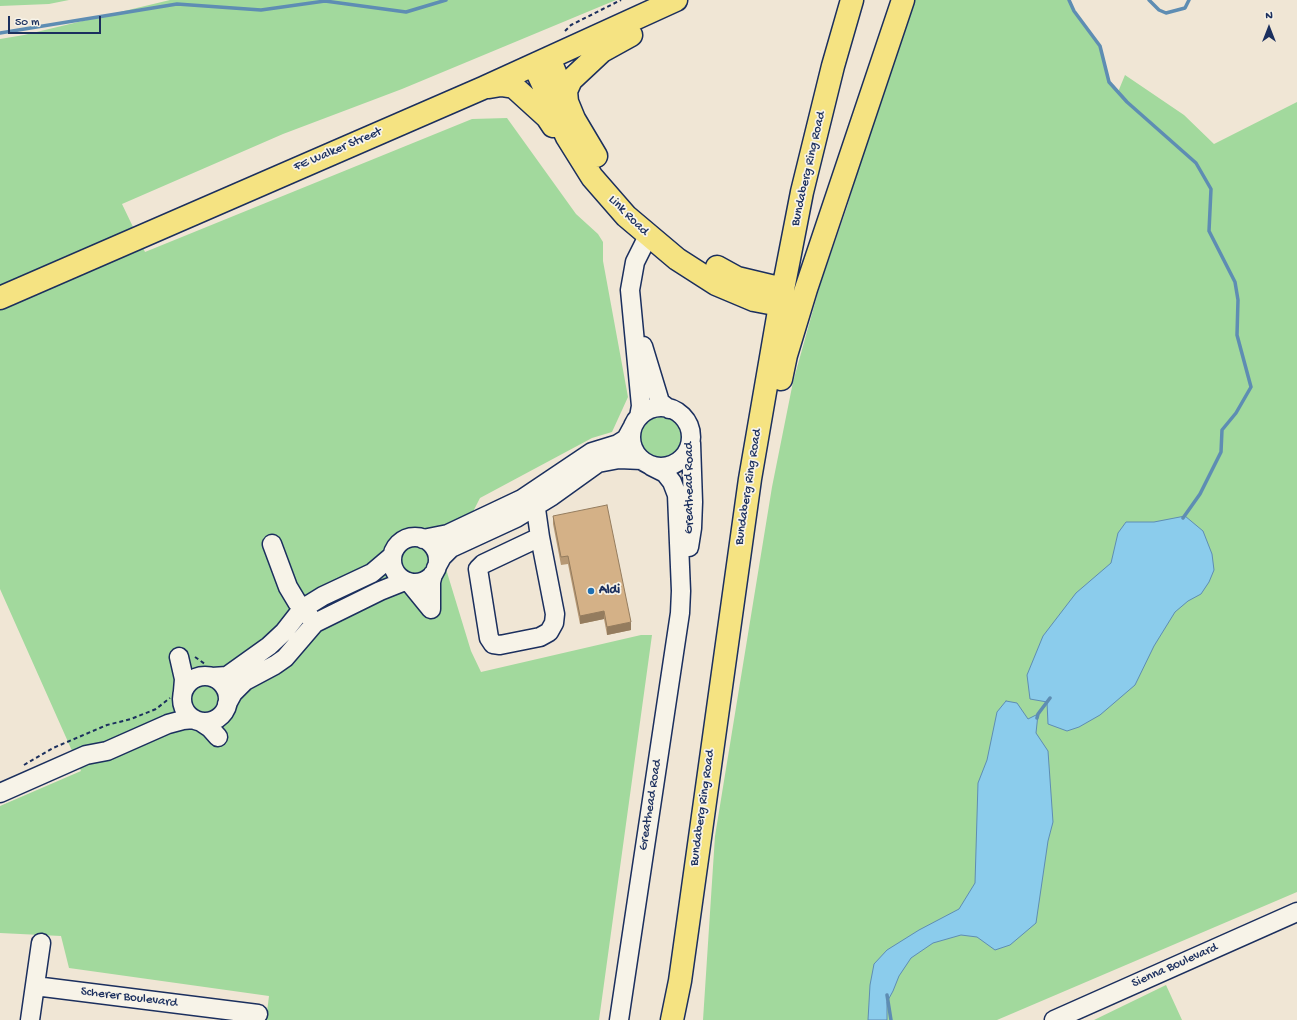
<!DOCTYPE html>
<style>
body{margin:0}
#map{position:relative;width:1297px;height:1020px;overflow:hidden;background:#f0e6d5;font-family:"Gochi Hand",sans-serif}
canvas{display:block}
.north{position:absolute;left:1249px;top:8px;width:40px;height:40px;-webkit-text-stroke:3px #f7f3e8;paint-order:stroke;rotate:0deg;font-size:11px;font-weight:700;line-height:16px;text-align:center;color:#1b2f5e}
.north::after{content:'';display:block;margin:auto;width:14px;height:18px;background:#1b2f5e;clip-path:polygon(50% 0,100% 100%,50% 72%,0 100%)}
.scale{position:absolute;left:8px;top:16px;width:93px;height:18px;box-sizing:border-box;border:2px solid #1b2f5e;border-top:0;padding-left:5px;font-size:12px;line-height:14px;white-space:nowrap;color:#1b2f5e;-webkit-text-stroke:3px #f7f3e8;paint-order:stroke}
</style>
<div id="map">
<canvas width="1297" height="1020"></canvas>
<div class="north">N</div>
<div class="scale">50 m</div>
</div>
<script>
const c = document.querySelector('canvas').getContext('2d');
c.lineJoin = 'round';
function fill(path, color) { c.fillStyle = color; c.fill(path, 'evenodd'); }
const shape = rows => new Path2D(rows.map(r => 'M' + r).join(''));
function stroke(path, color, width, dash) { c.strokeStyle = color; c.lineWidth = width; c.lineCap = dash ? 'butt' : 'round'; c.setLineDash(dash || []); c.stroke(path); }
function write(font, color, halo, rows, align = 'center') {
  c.font = font + ' "Gochi Hand",sans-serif'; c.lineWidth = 3.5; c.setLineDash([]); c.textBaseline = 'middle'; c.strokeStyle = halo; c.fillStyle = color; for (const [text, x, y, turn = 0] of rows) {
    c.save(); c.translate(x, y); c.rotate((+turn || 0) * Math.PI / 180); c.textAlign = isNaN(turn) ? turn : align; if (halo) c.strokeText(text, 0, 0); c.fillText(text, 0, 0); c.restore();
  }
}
const green = shape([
 [0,0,69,0,49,4,0,6],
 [170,0,616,0,402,89,283,134,122,204,145,252,472,119,507,118,576,214,598,234,603,242,603,261,628,397,612,432,592,438,480,498,459,539,446,569,471,651,481,672,641,635,652,635,599,1020,266,1020,269,996,69,968,61,936,0,933,0,806,81,771,0,589,0,39,24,35],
 [913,0,1069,0,1074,11,1100,46,1109,82,1118,92,1125,75,1184,115,1214,144,1297,102,1297,892,997,1020,703,1020,715,836,772,487,793,382,820,285,847,207,896,44],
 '641 437a20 20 0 1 1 40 0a20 20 0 1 1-40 0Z',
 [1166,985,1182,1020,1094,1020]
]);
const water = shape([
 [1185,516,1203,531,1212,554,1214,570,1209,582,1201,594,1188,601,1175,612,1154,646,1135,685,1100,715,1079,727,1067,731,1048,724,1047,702,1030,699,1027,675,1043,636,1076,593,1111,563,1118,533,1126,522,1154,522,1185,516],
 [1006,701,1017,703,1028,719,1038,714,1036,733,1048,751,1053,822,1048,841,1036,923,1010,945,995,950,977,937,961,935,933,943,911,958,899,976,893,991,887,1002,887,1020,868,1020,870,985,874,964,887,950,919,930,959,909,975,883,978,783,987,760,997,712,1006,701]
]);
const stream = shape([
 [1069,0,1074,11,1100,46,1109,82,1127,102,1196,163,1211,189,1209,231,1235,282,1238,300,1237,335,1251,387,1236,413,1222,430,1221,452,1200,494,1183,518],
 [1149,0,1159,10,1166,13,1185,8,1189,0],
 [0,33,177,4,261,10,325,1,406,12,446,0],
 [1037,718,1038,714,1050,698],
 [887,995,891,1020]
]);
const path = shape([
 [565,31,571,25,621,0],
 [195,657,205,664],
 [24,765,53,748,107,725,131,719,156,709,170,698]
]);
const minor = shape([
 [643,346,660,402,669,409],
 '631 437a30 30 0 1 1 60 0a30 30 0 1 1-60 0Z',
 [639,417,641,406,630,290,635,262,648,236],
 [534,495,540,537],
 [540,537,555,614,554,623,549,632,540,637,500,645,493,644,489,638,478,569,483,564,540,537],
 '392 560a23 23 0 1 1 46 0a23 23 0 1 1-46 0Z',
 [423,539,448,534,522,499,592,452,618,444,626,439,632,428],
 [272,544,288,587,297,602,310,617],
 [689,547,692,528,693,502,691,443],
 [436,568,442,557,451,548,516,518,552,496,598,463,619,459,642,460],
 [409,582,431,609,431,582,433,574],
 [179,657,184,679,183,691],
 '182 699a23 23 0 1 1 46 0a23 23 0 1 1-46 0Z',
 [212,677,227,676,269,646,284,632,302,609,323,596,372,573,392,556],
 [227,704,233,693,245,681,275,665,285,658,315,623,380,591,405,581],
 [201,722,210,728,218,737],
 [0,793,86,755,107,751,168,724,183,720,194,719],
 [35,986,258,1014],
 [30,1020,41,943],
 [619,1020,680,613,681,591,677,495,672,482,665,473,651,466],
 [1054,1020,1297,912]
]);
const major = shape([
 [549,58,574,119,596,156],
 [534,65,567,137,592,177,626,216,677,259,716,284,754,300,780,305],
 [489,87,501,85,514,87,547,117,553,126],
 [567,102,566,91,571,80,602,51,631,35],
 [717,267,737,278,783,289],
 [0,298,483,88,676,0],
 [781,379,786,355,806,289,903,0],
 [672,1020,680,981,750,479,780,305,802,192,833,66,852,0]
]);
const wall = shape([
 [553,516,631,630,607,635,604,619,580,624,568,564,561,565,553,524]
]);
const shadedWall = shape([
 [604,611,604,619,580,624,580,616],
 [631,622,631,630,607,635,607,627]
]);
const building = shape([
 [607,505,631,622,607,627,604,611,580,616,568,556,561,557,553,516,607,505]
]);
const markers = [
 [591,591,4,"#1f6fb2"]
];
const streetNames = [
 ["FE Walker Street",338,150,-23],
 ["Bundaberg Ring Road",809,169,-77],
 ["Link Road",628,216,45],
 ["Bundaberg Ring Road",749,487,-81],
 ["Greathead Road",690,488,-90],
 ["Greathead Road",651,805,-81],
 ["Bundaberg Ring Road",703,808,-82],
 ["Sienna Boulevard",1175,966,-24],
 ["Scherer Boulevard",129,998,7]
];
const poiNames = [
 ["Aldi",599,591]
];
fill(green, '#a2d99d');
fill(water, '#8bccec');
stroke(water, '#5e8db3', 1);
stroke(stream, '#5e8db3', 3.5);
stroke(minor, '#1b2f5e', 21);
stroke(major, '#1b2f5e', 25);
stroke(path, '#1b2f5e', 2, [4, 3]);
stroke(minor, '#f7f3e8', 18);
stroke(major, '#f5e382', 22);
fill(wall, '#b69874');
fill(shadedWall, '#947c5e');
fill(building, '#d4b187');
stroke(building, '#947c5e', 1);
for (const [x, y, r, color] of markers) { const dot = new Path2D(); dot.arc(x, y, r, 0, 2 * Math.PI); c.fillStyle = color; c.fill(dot); stroke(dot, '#f7f3e8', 1.5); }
write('13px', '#1b2f5e', '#f7f3e8', streetNames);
write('bold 13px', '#1b2f5e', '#f7f3e8', poiNames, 'left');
</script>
